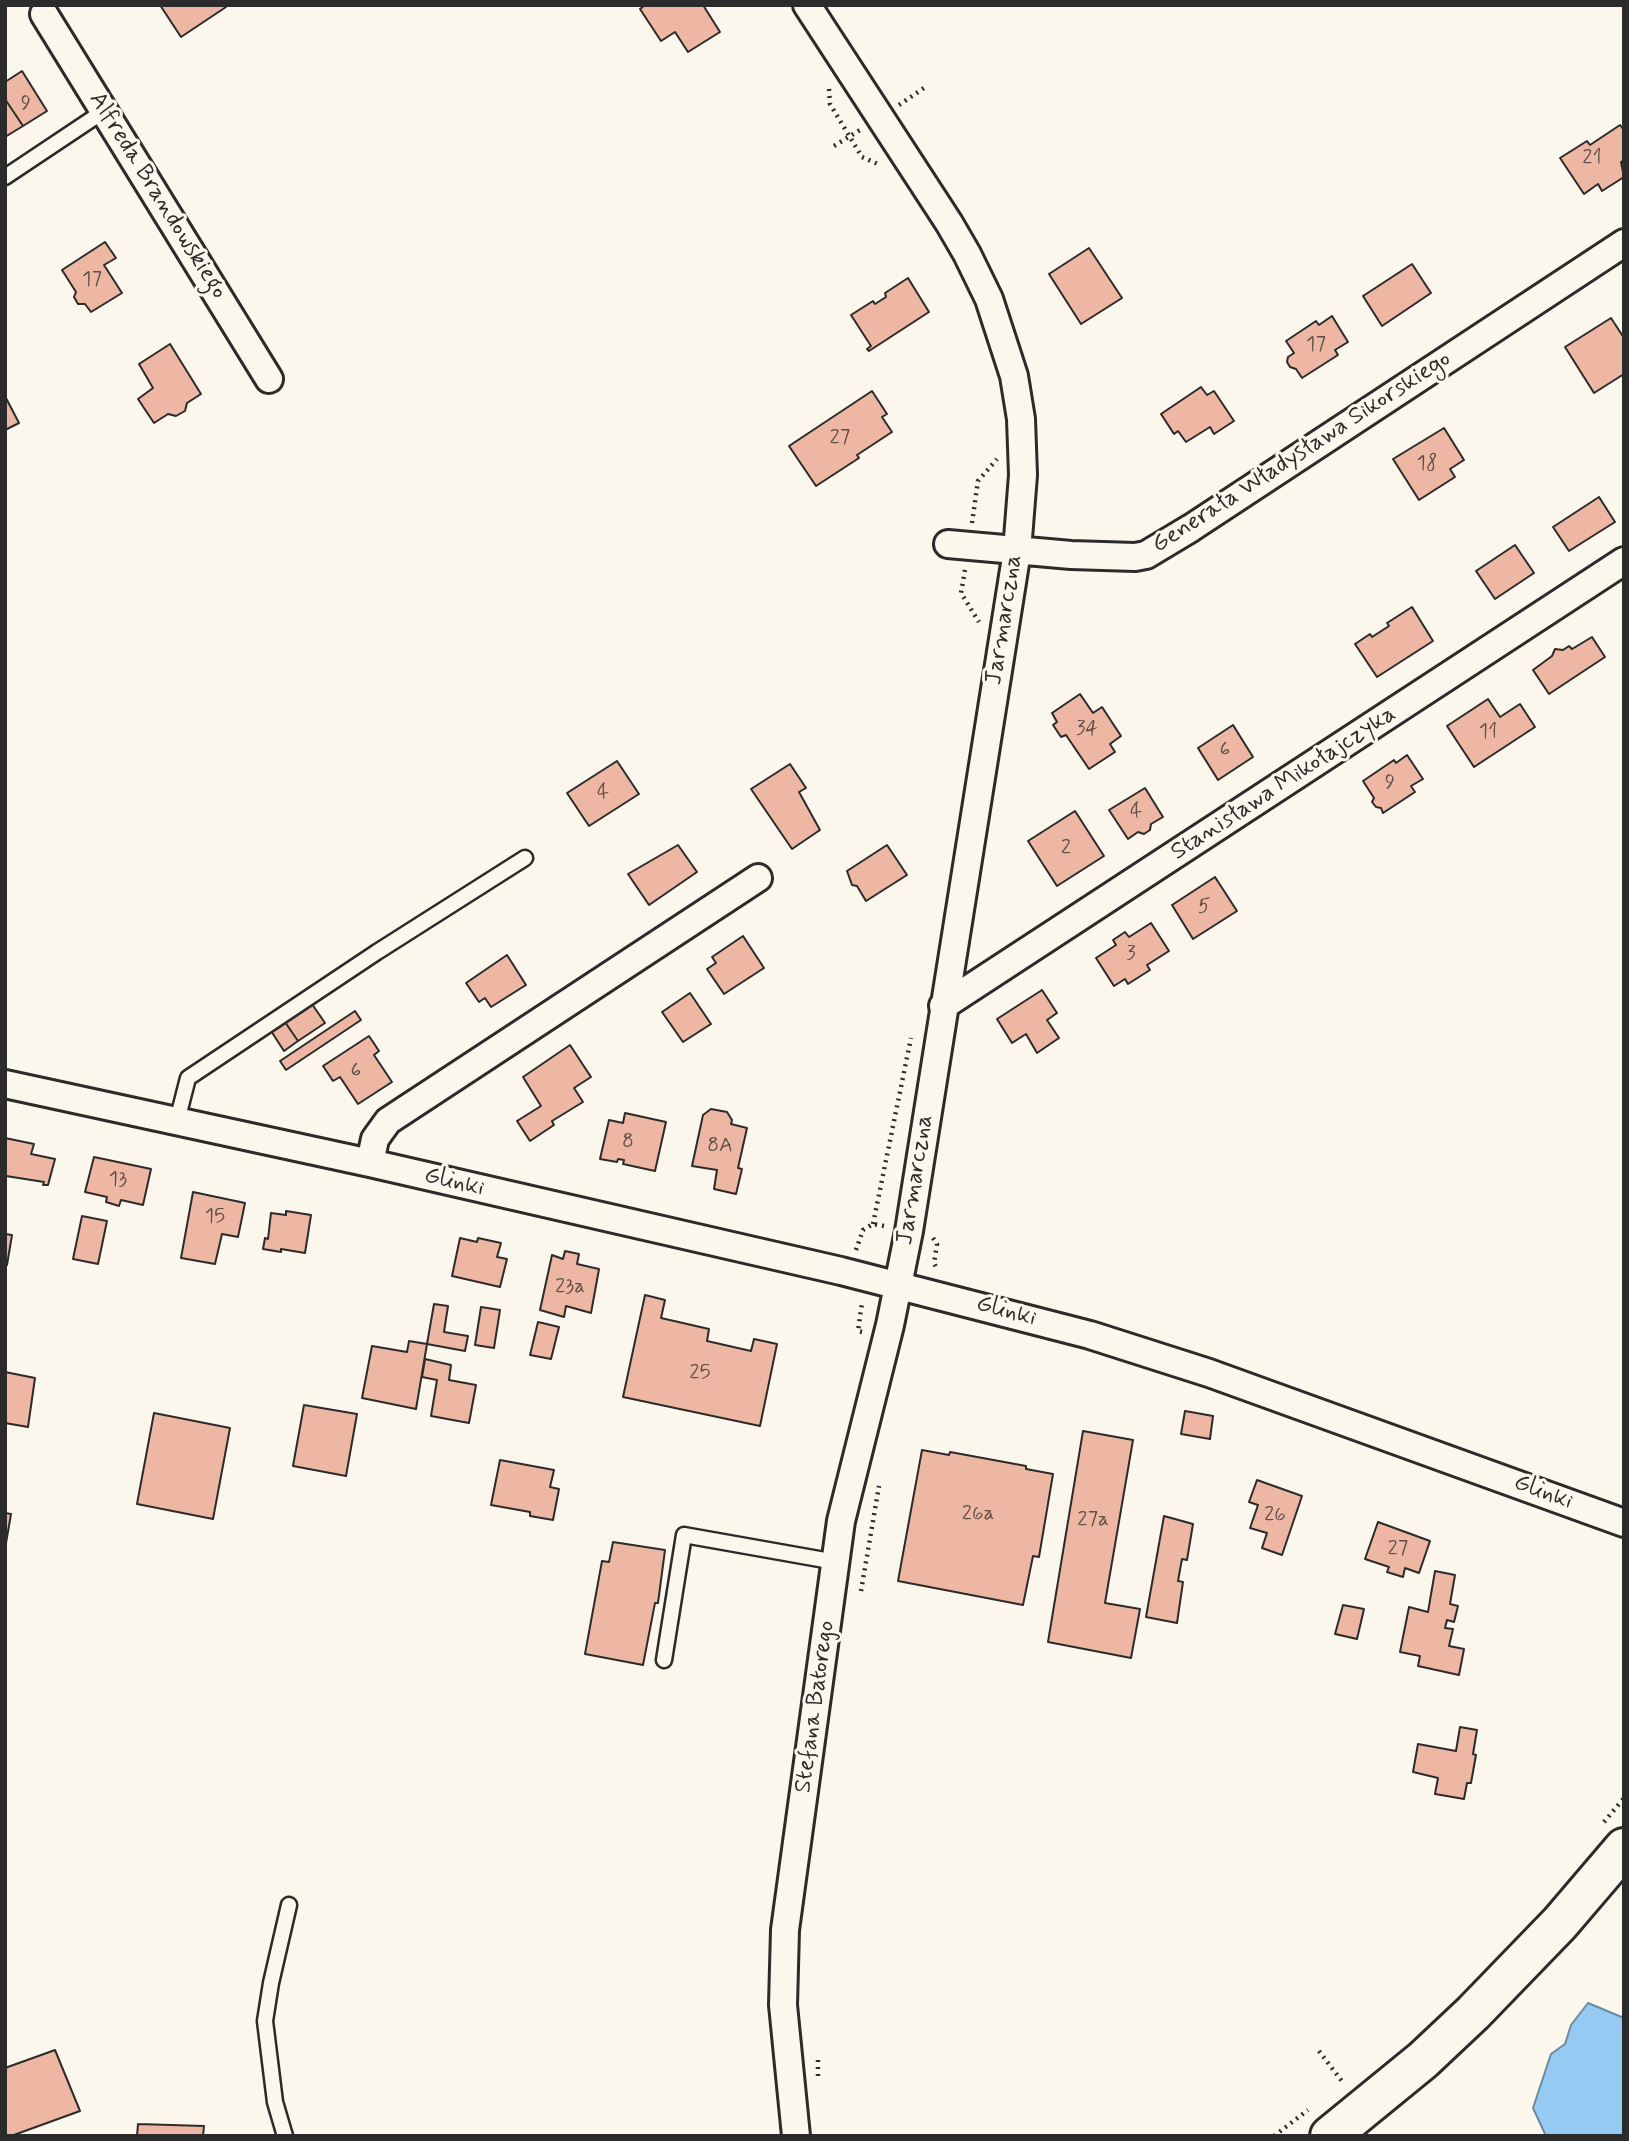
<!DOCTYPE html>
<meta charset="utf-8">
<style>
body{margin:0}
#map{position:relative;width:1629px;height:2141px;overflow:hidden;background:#fbf7ec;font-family:Mynerve,sans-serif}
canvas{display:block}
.frame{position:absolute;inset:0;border:7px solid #2b2b2b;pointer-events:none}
</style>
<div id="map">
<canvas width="1629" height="2141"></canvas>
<div class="frame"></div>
</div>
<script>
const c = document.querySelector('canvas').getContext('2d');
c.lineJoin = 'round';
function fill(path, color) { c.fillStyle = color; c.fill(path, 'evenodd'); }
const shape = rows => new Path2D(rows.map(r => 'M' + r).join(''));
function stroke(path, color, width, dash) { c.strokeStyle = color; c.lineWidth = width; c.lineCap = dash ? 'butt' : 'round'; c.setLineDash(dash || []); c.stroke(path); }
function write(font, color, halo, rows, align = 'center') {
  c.font = font + ' Mynerve,sans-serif'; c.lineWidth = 6; c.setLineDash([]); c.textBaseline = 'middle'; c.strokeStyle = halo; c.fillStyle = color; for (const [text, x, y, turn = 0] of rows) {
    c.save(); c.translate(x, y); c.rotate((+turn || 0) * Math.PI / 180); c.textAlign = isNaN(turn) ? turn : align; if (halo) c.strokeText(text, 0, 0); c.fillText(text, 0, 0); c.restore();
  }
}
const water = shape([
 [1588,2003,1624,2018,1624,2136,1546,2136,1533,2108,1551,2054,1565,2044,1571,2025,1588,2003]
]);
const building = shape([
 [160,5,225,5,226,7,181,37,160,5],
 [645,5,703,5,720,32,688,52,675,32,661,41,640,9,645,5],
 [22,71,47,111,23,126,5,99,5,82,22,71],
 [5,99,23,126,5,137,5,99],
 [1620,125,1624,130,1624,160,1621,162,1624,177,1602,191,1598,184,1584,194,1560,158,1587,141,1590,145,1620,125],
 [105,242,116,258,104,265,122,293,91,312,85,304,78,304,74,297,76,292,62,270,105,242],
 [1089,248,1122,298,1081,324,1049,274,1089,248],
 [1412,264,1431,293,1382,326,1363,296,1412,264],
 [908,278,929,312,869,351,867,349,871,346,851,315,873,301,875,304,886,297,885,293,908,278],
 [1332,316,1348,342,1335,350,1338,355,1302,378,1296,369,1290,367,1287,362,1288,357,1294,353,1286,341,1316,321,1319,325,1332,316],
 [1611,318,1624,338,1624,374,1594,393,1565,347,1611,318],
 [170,344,201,394,187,403,185,411,176,416,168,414,154,423,138,399,153,388,139,364,170,344],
 [1201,387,1207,395,1214,391,1234,421,1214,434,1210,427,1186,442,1178,431,1174,434,1161,414,1201,387],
 [872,391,887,414,882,417,892,432,857,455,859,458,816,486,789,446,872,391],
 [6,398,19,423,5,430,5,399,6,398],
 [1444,428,1464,460,1450,469,1455,477,1419,500,1393,459,1444,428],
 [1599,497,1615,522,1569,551,1553,527,1599,497],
 [1515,545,1534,573,1495,599,1476,571,1515,545],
 [1412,607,1433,641,1377,677,1355,644,1370,634,1372,637,1389,626,1387,623,1412,607],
 [1592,637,1605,657,1549,694,1533,670,1552,656,1555,649,1563,650,1569,646,1572,649,1592,637],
 [1080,694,1093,713,1102,707,1121,736,1110,744,1115,752,1089,769,1066,735,1061,737,1053,725,1057,722,1052,713,1080,694],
 [1488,699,1500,717,1520,704,1535,727,1474,767,1447,726,1488,699],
 [1233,725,1253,757,1218,780,1198,748,1233,725],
 [1407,755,1423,779,1411,786,1415,792,1383,813,1381,808,1376,807,1372,802,1374,798,1363,781,1394,760,1396,763,1407,755],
 [617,761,639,794,589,826,567,793,617,761],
 [790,764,806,788,799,792,820,830,792,849,751,789,790,764],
 [1145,788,1163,817,1151,824,1150,830,1144,834,1138,832,1128,839,1109,810,1145,788],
 [1075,811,1104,856,1057,886,1028,841,1075,811],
 [678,845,697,872,649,905,628,874,678,845],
 [887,845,907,875,866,901,857,886,852,885,847,871,887,845],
 [1215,877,1237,911,1193,939,1172,905,1215,877],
 [1151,923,1169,951,1147,965,1150,970,1128,984,1125,979,1114,986,1096,958,1116,945,1113,940,1125,932,1129,937,1151,923],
 [743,936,764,968,724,994,707,969,716,963,712,957,743,936],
 [507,955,526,985,491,1007,485,998,479,1002,466,983,507,955],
 [1042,990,1057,1013,1047,1020,1059,1038,1037,1053,1026,1034,1012,1043,997,1019,1042,990],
 [690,993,711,1024,683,1042,662,1012,690,993],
 [312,1004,325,1023,298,1041,285,1022,312,1004],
 [355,1011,361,1020,286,1070,280,1061,355,1011],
 [285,1022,298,1041,284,1051,271,1031,285,1022],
 [369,1036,379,1051,374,1055,392,1082,358,1104,340,1077,333,1081,323,1066,369,1036],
 [570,1045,591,1077,574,1088,583,1102,552,1121,554,1125,530,1141,517,1121,541,1106,523,1077,570,1045],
 [711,1109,727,1112,732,1120,731,1124,747,1128,738,1168,742,1169,736,1194,714,1189,717,1170,692,1166,703,1115,711,1109],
 [625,1113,666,1122,655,1171,623,1164,624,1160,618,1159,617,1162,600,1159,609,1120,623,1123,625,1113],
 [5,1138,34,1144,31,1154,55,1159,48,1185,43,1185,44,1182,6,1176,5,1179,5,1138],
 [94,1157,151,1169,143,1205,121,1200,119,1206,106,1202,107,1197,85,1192,94,1157],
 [193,1192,245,1203,238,1237,222,1234,215,1264,181,1258,193,1192],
 [286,1211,311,1215,305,1253,281,1249,281,1252,263,1249,265,1238,268,1239,271,1213,286,1215,286,1211],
 [82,1216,107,1221,98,1264,73,1259,82,1216],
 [5,1234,12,1235,7,1265,5,1265,5,1234],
 [460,1238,477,1242,478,1238,501,1243,497,1257,507,1259,500,1287,452,1276,460,1238],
 [565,1251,579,1254,577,1264,599,1269,591,1313,566,1306,564,1317,540,1310,552,1255,563,1259,565,1251],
 [645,1295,665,1300,661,1318,709,1329,707,1341,751,1351,754,1339,777,1344,760,1426,623,1397,645,1295],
 [434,1304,448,1306,444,1332,468,1336,465,1351,427,1344,434,1304],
 [481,1307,500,1310,494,1348,475,1345,481,1307],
 [538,1322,559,1327,551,1359,530,1355,538,1322],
 [409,1341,427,1344,416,1409,362,1398,372,1346,407,1352,409,1341],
 [425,1359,451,1365,449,1380,476,1385,469,1423,431,1416,437,1380,422,1377,425,1359],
 [5,1372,35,1378,28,1427,5,1423,5,1372],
 [304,1405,357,1414,346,1476,293,1466,304,1405],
 [1185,1411,1213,1416,1210,1439,1181,1434,1185,1411],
 [154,1413,230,1428,213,1519,137,1504,154,1413],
 [1083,1431,1133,1440,1105,1603,1140,1609,1131,1658,1048,1642,1083,1431],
 [922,1450,949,1455,950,1452,1026,1466,1026,1469,1053,1474,1039,1557,1033,1556,1023,1605,898,1581,922,1450],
 [500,1460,554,1470,550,1487,559,1489,553,1520,530,1516,530,1512,491,1505,500,1460],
 [1257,1480,1302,1496,1282,1555,1262,1548,1267,1533,1250,1528,1258,1505,1249,1502,1257,1480],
 [5,1513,11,1514,5,1549,5,1513],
 [1164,1516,1193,1524,1187,1560,1182,1559,1178,1581,1183,1582,1177,1623,1146,1617,1164,1516],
 [1378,1522,1430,1541,1419,1573,1405,1568,1403,1577,1387,1572,1389,1567,1365,1559,1378,1522],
 [613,1542,665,1550,658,1603,655,1603,643,1665,585,1654,602,1561,609,1562,613,1542],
 [1435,1571,1455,1575,1450,1604,1458,1606,1454,1622,1447,1620,1445,1628,1453,1629,1449,1646,1464,1649,1459,1675,1418,1666,1420,1656,1400,1652,1409,1607,1428,1612,1435,1571],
 [1343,1605,1364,1609,1357,1639,1335,1634,1343,1605],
 [1460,1727,1477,1730,1473,1754,1476,1755,1471,1783,1467,1783,1464,1799,1435,1794,1438,1778,1413,1772,1418,1744,1456,1751,1460,1727],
 [55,2050,80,2111,11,2136,5,2136,5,2068,55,2050],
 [138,2124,204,2126,203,2136,137,2136,138,2124]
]);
const path = shape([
 [829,89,830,104,862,157,880,165],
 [899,105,924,88],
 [834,146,860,130],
 [972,523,978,481,997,459],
 [965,570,961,593,979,622],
 [873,1224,911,1038],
 [933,1238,937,1244,934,1263,937,1269],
 [856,1250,863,1230,873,1224,884,1226],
 [862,1332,858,1331,862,1303],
 [861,1591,879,1486],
 [1604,1822,1624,1798],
 [1319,2051,1344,2084],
 [818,2060,818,2079],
 [1274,2136,1308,2110]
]);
const service = shape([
 [5,177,104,111],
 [177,1121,188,1078,377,952,525,858],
 [664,1660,684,1535,836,1562],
 [285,2136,275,2102,265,2021,271,1983,289,1905]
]);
const minor = shape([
 [44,14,269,379],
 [948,544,1071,555,1135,557,1146,555,1191,528,1624,243],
 [943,1006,1624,561],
 [5,1084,370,1163,841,1271,1090,1335,1209,1373,1624,1523],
 [370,1163,375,1139,388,1121,758,878],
 [796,2136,783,2005,785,1930,841,1521,890,1325,909,1231,1017,551,1023,475,1021,419,1014,376,989,299,967,254,949,223,807,5]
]);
const secondary = shape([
 [1330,2136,1423,2060,1473,2013,1560,1923,1624,1848]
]);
const numberNames = [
 ["9",26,105],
 ["21",1592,159],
 ["17",92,281],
 ["17",1316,346],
 ["27",840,439],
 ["18",1427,465],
 ["34",1087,730],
 ["11",1488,733],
 ["6",1225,751],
 ["9",1390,784],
 ["4",603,794],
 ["4",1136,813],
 ["2",1066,849],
 ["5",1204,908],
 ["3",1131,955],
 ["6",356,1072],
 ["8",628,1143],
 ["8A",720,1147],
 ["13",118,1181],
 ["15",215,1218],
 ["23a",570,1288],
 ["25",700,1374],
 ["26a",978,1515],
 ["26",1275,1516],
 ["27a",1093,1521],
 ["27",1398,1550]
];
const streetNames = [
 ["Alfreda Brandowskiego",157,196,58],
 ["Generała Władysława Sikorskiego",1302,453,-33],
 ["Jarmarczna",1005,620,-81],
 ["Stanisława Mikołajczyka",1284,784,-33],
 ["Jarmarczna",916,1180,-81],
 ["Glinki",454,1183,13],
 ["Glinki",1006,1312,15],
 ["Glinki",1543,1493,20],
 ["Stefana Batorego",816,1707,-82]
];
fill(water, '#95cbf3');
stroke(water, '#6b8ba3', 2);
fill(building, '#eeb7a3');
stroke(building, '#2b2b2b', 2);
stroke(service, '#2b2b2b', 19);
stroke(minor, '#2b2b2b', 32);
stroke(secondary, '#2b2b2b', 44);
stroke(path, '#2b2b2b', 4.5, [2, 5]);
stroke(service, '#fbf7ec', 14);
stroke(minor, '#fbf7ec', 26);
stroke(secondary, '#fbf7ec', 38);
write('21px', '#5c4e49', null, numberNames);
write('24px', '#2b2b2b', '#fbf7ec', streetNames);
</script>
